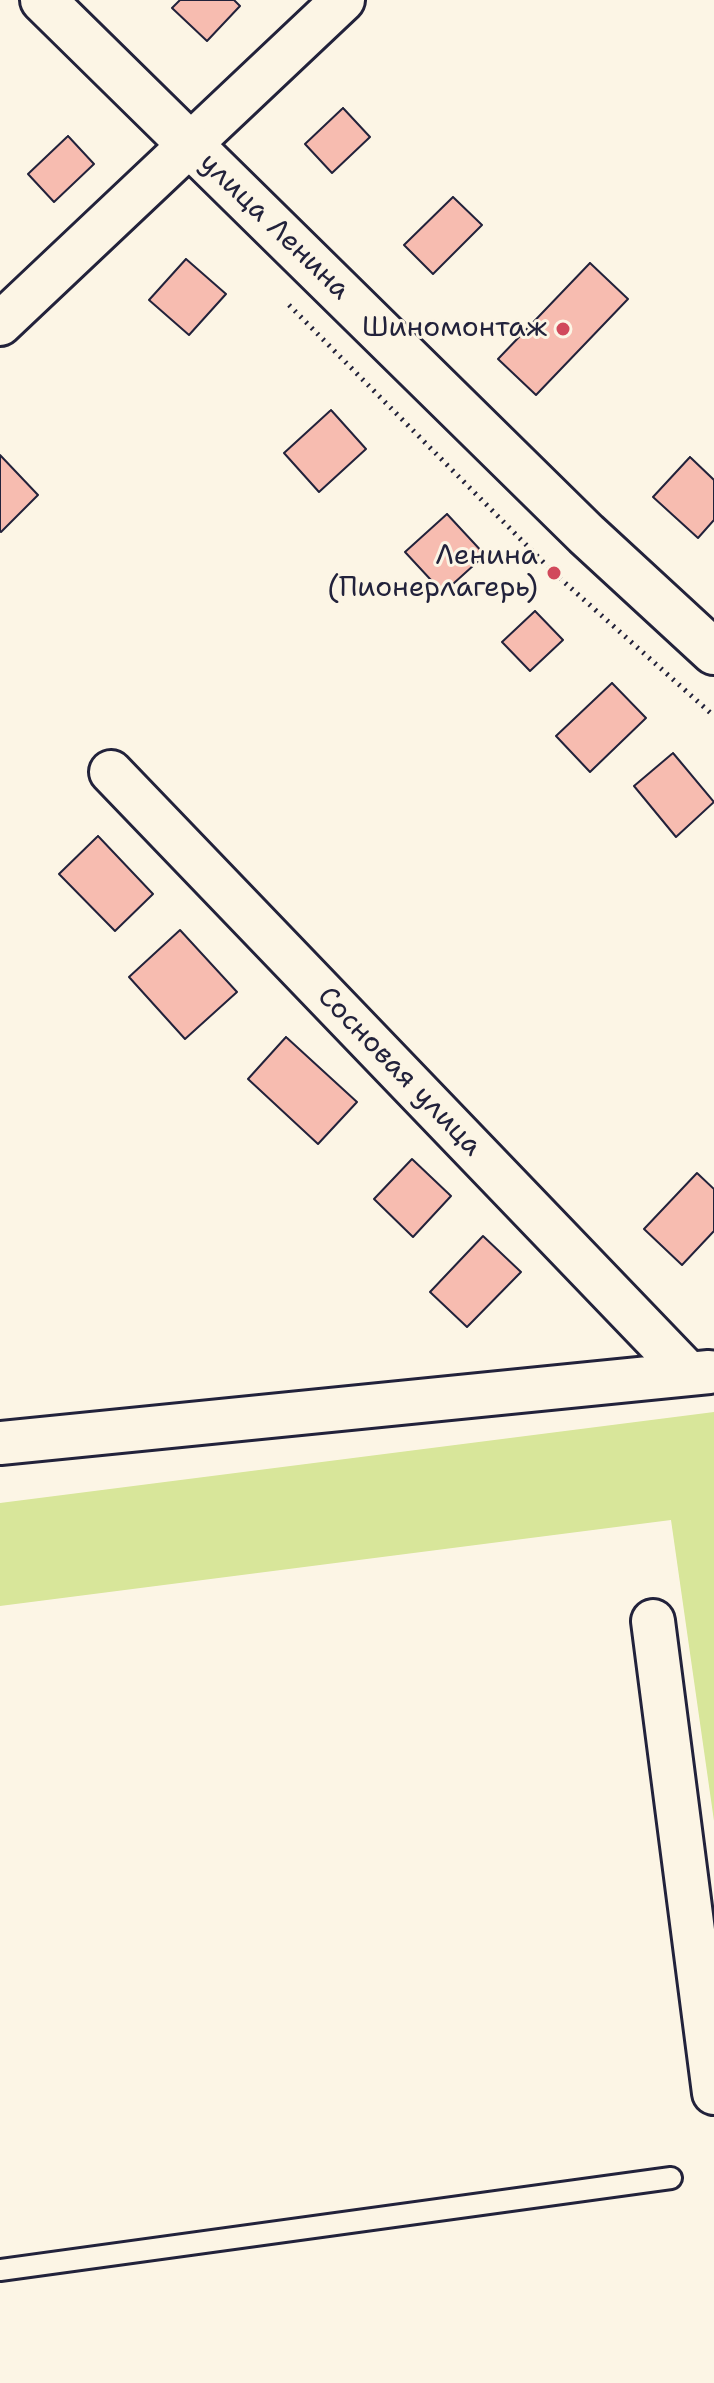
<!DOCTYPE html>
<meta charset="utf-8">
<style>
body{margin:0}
canvas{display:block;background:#fcf5e5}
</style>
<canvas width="714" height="2383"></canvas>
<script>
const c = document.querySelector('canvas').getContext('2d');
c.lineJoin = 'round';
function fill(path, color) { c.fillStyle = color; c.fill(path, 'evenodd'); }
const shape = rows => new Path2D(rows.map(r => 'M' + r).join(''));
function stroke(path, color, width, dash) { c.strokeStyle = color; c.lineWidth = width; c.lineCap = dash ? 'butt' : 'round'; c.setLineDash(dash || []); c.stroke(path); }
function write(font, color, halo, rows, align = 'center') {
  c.font = font + ' "Shantell Sans",sans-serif'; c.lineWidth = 6; c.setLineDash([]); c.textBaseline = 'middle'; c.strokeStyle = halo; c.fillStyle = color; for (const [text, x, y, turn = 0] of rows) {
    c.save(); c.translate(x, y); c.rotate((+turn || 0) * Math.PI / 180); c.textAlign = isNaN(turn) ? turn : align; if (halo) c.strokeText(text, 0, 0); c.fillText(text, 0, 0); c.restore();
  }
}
const green = shape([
 [714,1412,714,1821,671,1520,0,1606,0,1503]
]);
const building = shape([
 [180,0,234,0,240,6,207,41,172,8,180,0],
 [343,108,370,137,332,173,305,144,343,108],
 [68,136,94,164,54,202,28,174,68,136],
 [453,197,482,225,433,274,404,245,453,197],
 [186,259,226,294,189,335,149,300,186,259],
 [590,263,628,299,536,395,498,359,590,263],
 [331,410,366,449,319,492,284,453,331,410],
 [0,455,38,495,1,532,0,531,0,455],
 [690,457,714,480,714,520,698,538,653,497,690,457],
 [447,514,485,555,443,593,405,552,447,514],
 [535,611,563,640,530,671,502,642,535,611],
 [612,683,646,718,590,772,556,736,612,683],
 [673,753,714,802,676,837,634,786,673,753],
 [98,836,153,894,115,931,59,874,98,836],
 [180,930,237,992,185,1039,129,977,180,930],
 [286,1037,357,1102,318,1144,248,1079,286,1037],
 [412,1159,451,1196,413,1237,374,1199,412,1159],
 [697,1173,714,1189,714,1231,682,1265,644,1229,697,1173],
 [483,1236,521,1272,467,1327,430,1292,483,1236]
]);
const path = shape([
 [289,305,554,573,714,716]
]);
const service = shape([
 [0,2270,671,2178]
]);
const minor = shape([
 [0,324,343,0],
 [111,772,688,1373],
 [0,1443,709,1372],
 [653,1621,714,2093]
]);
const tertiary = shape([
 [43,0,586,534,714,652]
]);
const markers = [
 [563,329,8,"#d1495b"],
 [554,573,8,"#d1495b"]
];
const streetNames = [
 ["улица Ленина",274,227,44],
 ["Сосновая улица",399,1072,46]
];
const poiNames = [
 ["Шиномонтаж",547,329],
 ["Ленина",538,557],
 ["(Пионерлагерь)",538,589]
];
fill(green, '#d8e69a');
fill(building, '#f7bcb0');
stroke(building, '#22223b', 2);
stroke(service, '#22223b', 26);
stroke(minor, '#22223b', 48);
stroke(tertiary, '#22223b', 50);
stroke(path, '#22223b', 5, [2, 6]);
stroke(service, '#fcf5e5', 20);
stroke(minor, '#fcf5e5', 42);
stroke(tertiary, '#fcf5e5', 44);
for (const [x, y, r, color] of markers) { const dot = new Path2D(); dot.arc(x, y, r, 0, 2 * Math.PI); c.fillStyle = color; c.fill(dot); stroke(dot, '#fcf5e5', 3); }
write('28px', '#22223b', '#fcf5e5', streetNames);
write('28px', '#22223b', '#fcf5e5', poiNames, 'right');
</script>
